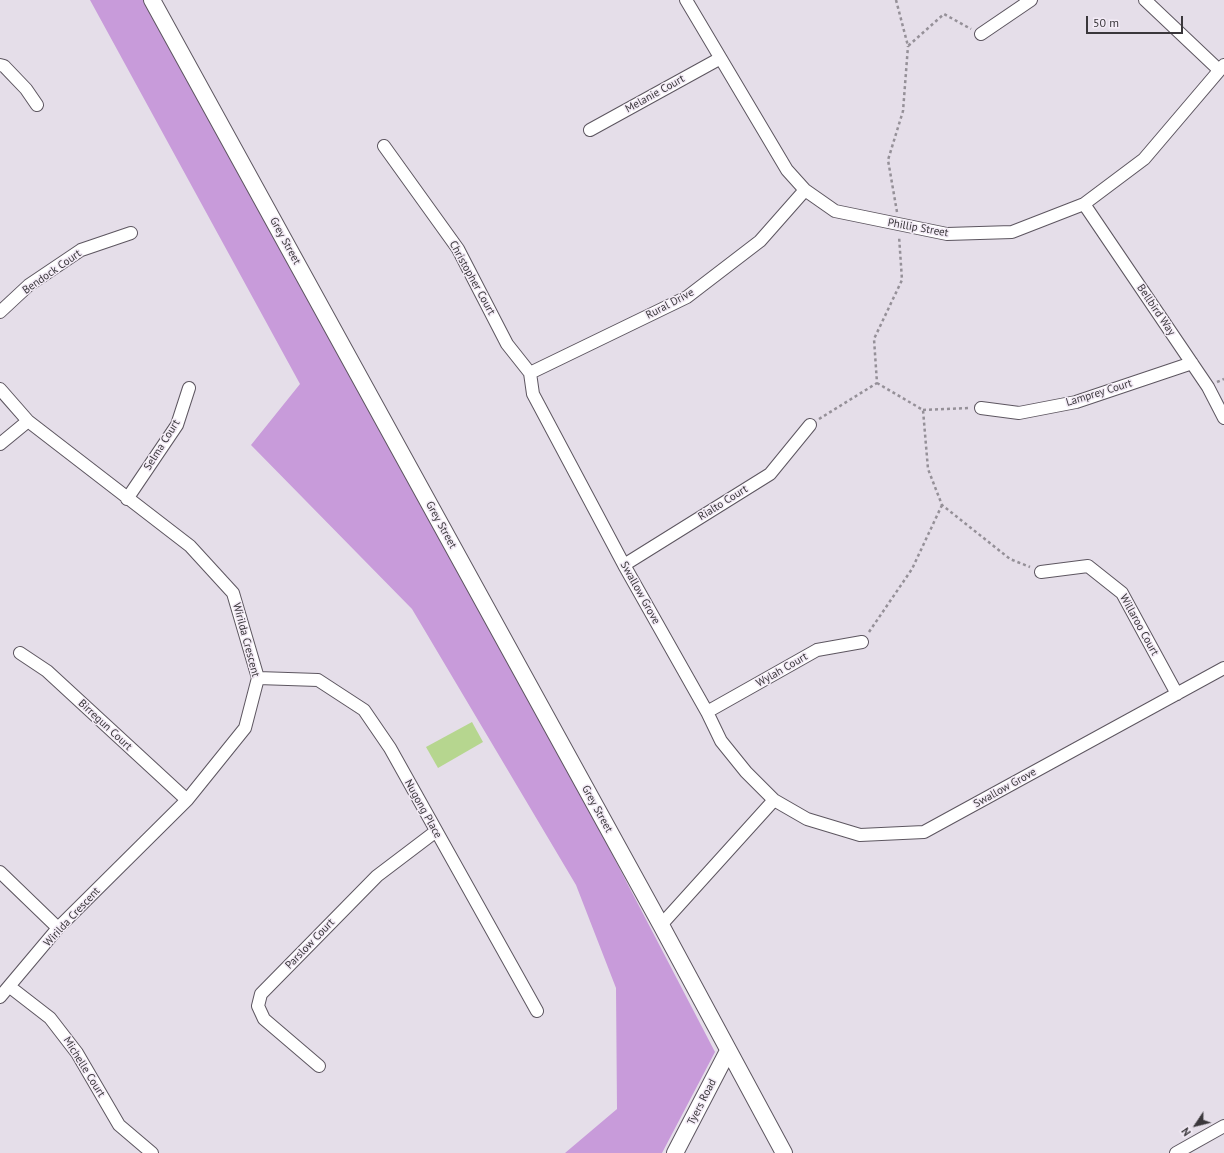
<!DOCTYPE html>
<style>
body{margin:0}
#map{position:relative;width:1224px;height:1153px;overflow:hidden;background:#e5dee9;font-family:"PT Sans",sans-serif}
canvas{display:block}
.north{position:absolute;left:1176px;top:1105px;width:40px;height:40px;-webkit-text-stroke:3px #f3ebf6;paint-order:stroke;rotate:235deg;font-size:11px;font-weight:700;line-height:16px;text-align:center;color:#3a373b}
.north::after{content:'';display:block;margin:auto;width:14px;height:18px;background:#3a373b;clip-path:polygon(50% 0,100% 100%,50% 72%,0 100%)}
.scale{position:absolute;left:1086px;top:16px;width:97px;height:18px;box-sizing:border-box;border:2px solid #3a373b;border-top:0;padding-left:5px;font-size:12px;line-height:14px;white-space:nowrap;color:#3a373b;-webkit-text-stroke:3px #f3ebf6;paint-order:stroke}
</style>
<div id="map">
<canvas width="1224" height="1153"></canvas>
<div class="north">N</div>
<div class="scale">50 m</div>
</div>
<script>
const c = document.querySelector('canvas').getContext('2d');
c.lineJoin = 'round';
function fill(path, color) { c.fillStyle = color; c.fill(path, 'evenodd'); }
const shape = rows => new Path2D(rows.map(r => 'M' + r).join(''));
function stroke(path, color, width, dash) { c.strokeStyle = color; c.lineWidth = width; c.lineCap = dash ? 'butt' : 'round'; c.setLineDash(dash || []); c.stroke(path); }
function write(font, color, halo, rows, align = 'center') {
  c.font = font + ' "PT Sans",sans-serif'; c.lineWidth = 3; c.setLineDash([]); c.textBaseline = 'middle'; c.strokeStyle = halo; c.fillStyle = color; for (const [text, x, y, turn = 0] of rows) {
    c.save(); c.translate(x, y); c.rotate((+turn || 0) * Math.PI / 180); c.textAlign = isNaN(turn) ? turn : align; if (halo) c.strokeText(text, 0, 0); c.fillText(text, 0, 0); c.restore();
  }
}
const green = shape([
 [90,0,145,0,561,756,715,1052,662,1153,565,1153,617,1109,616,988,576,885,412,609,251,445,300,384]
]);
const building = shape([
 [472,722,483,742,438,768,426,747]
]);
const path = shape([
 [896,0,908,46,944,14,971,29],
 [897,212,888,160,903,111,908,46],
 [1217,382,1224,379],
 [877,383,923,410,928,469,942,505,1010,559,1030,567],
 [923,410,970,408],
 [819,419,877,383,874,339,902,280,899,236],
 [869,632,912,569,942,505]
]);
const minor = shape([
 [686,0,787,170,805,190,835,211,947,234,1012,232,1084,204,1144,159,1224,65],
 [1145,0,1219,70],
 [981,34,1031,0],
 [0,65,4,66,26,89,37,105],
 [590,130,719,59],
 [384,146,458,249,507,344,530,373],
 [1084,204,1208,387,1224,418],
 [0,312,29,285,81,250,131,233],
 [530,373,533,394,624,565,707,712,721,741,746,772,774,800,807,819,860,835,924,832,1224,668],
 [530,373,687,297,760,241,805,190],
 [0,389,28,421,190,546,233,593,258,678,245,728,187,800,58,928,0,997],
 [981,408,1019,413,1076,402,1192,363],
 [0,444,28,421],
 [127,499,177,425,189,388],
 [624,565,770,474,810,425],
 [1041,572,1088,566,1122,593,1177,694],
 [20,653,47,671,187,800],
 [258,678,318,680,364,710,390,748,537,1011],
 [707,712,817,650,862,642],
 [0,872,58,928],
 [661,925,774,800],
 [10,987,50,1018,77,1053,119,1125,152,1153],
 [319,1066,264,1019,258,1006,261,994,377,876,435,832],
 [1176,1153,1224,1126]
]);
const major = shape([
 [152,0,661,925,784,1153],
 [675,1153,728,1051]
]);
const streetNames = [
 ["Melanie Court",655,94,-29],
 ["Phillip Street",918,228,10],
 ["Grey Street",285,241,61],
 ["Bendock Court",52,272,-35],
 ["Christopher Court",472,278,61],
 ["Rural Drive",670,304,-28],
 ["Bellbird Way",1156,310,56],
 ["Lamprey Court",1099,393,-17],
 ["Selma Court",162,445,-58],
 ["Rialto Court",723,503,-32],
 ["Grey Street",441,525,61],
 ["Swallow Grove",640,593,61],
 ["Willaroo Court",1139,625,61],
 ["Wirilda Crescent",246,640,75],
 ["Wylah Court",782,670,-30],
 ["Birregun Court",105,725,43],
 ["Swallow Grove",1005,788,-29],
 ["Nugong Place",423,809,61],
 ["Grey Street",597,809,61],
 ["Wirilda Crescent",72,917,-47],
 ["Parslow Court",310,944,-46],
 ["Michelle Court",84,1067,58],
 ["Tyers Road",702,1102,-63]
];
fill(green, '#c89bda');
fill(building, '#b6d68f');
stroke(minor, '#5d5660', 14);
stroke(major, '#5d5660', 18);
stroke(path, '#959098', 2.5, [3, 3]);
stroke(minor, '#fff', 12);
stroke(major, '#fff', 16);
write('11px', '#3a373b', '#f3ebf6', streetNames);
</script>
